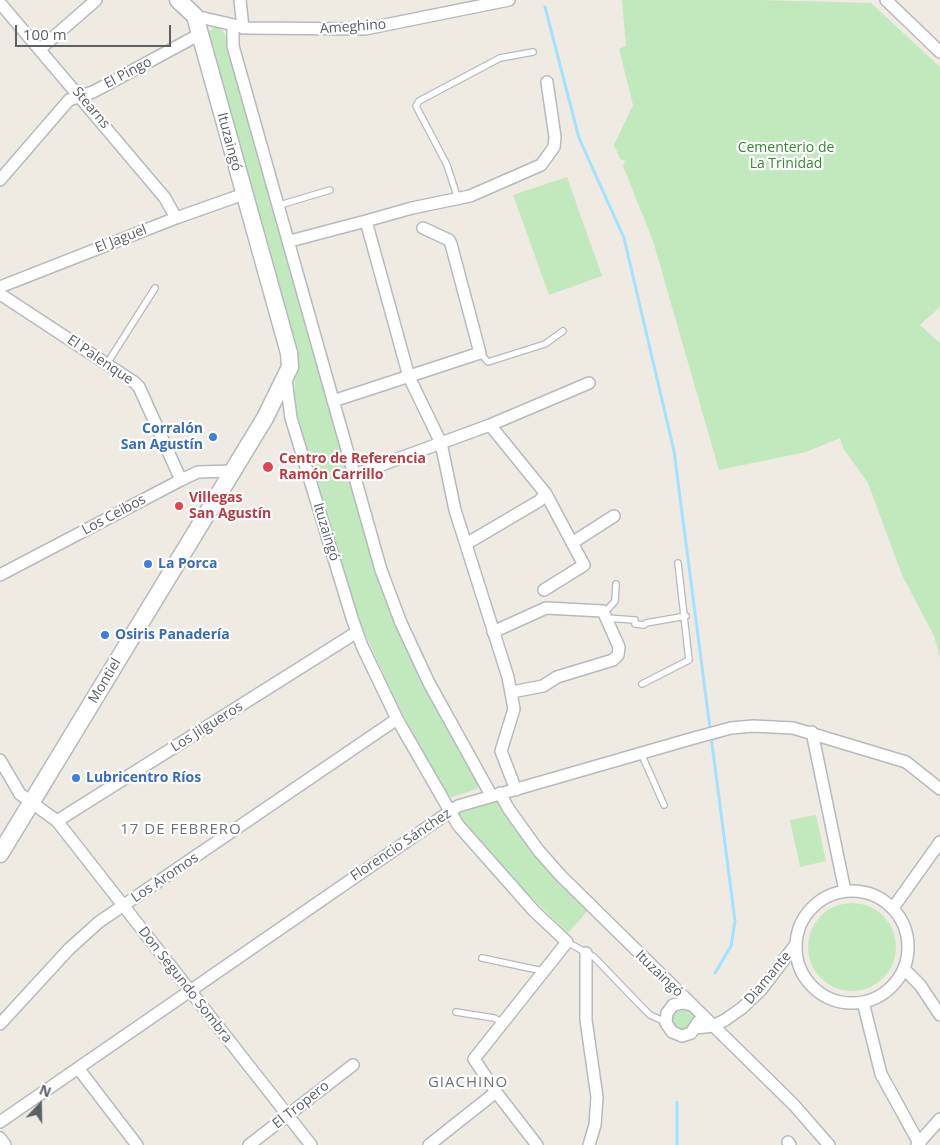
<!DOCTYPE html>
<meta charset="utf-8">
<style>
body{margin:0}
#map{position:relative;width:940px;height:1145px;overflow:hidden;background:#efebe3;font-family:"Open Sans",sans-serif}
canvas{display:block}
.north{position:absolute;left:15px;top:1080px;width:50px;height:50px;-webkit-text-stroke:4px #fff;paint-order:stroke;rotate:21deg;font-size:14px;font-weight:700;line-height:20px;text-align:center;color:#5b6065}
.north::after{content:'';display:block;margin:auto;width:18px;height:22px;background:#5b6065;clip-path:polygon(50% 0,100% 100%,50% 72%,0 100%)}
.scale{position:absolute;left:15px;top:25px;width:156px;height:22px;box-sizing:border-box;border:2px solid #5b6065;border-top:0;padding-left:6px;font-size:15px;line-height:18px;white-space:nowrap;color:#5b6065;-webkit-text-stroke:4px #fff;paint-order:stroke}
</style>
<div id="map">
<canvas width="940" height="1145"></canvas>
<div class="north">N</div>
<div class="scale">100 m</div>
</div>
<script>
const c = document.querySelector('canvas').getContext('2d');
c.lineJoin = 'round';
function fill(path, color) { c.fillStyle = color; c.fill(path, 'evenodd'); }
const shape = rows => new Path2D(rows.map(r => 'M' + r).join(''));
function stroke(path, color, width, dash) { c.strokeStyle = color; c.lineWidth = width; c.lineCap = dash ? 'butt' : 'round'; c.setLineDash(dash || []); c.stroke(path); }
function write(font, color, halo, rows, align = 'center') {
  c.font = font + ' "Open Sans",sans-serif'; c.lineWidth = 4.5; c.setLineDash([]); c.textBaseline = 'middle'; c.strokeStyle = halo; c.fillStyle = color; for (const [text, x, y, turn = 0] of rows) {
    c.save(); c.translate(x, y); c.rotate((+turn || 0) * Math.PI / 180); c.textAlign = isNaN(turn) ? turn : align; if (halo) c.strokeText(text, 0, 0); c.fillText(text, 0, 0); c.restore();
  }
}
const green = shape([
 [622,0,760,0,871,3,940,67,940,307,920,325,940,343,940,657,934,636,902,575,868,483,843,448,840,438,806,452,719,470,653,241,623,166,625,161,620,159,614,145,633,105,619,49,626,46],
 [213,28,220,28,225,34,367,537,480,786,476,789,453,797,447,796,397,704,361,625,294,407,296,362,206,34],
 [567,177,602,276,549,295,513,195],
 [497,799,527,841,589,909,568,933,526,892,458,815,457,811],
 [816,815,826,861,800,867,790,820],
 '808 947a44 44 0 1 1 88 0a44 44 0 1 1-88 0Z',
 '670 1019a12 12 0 1 1 24 0a12 12 0 1 1-24 0Z'
]);
const stream = shape([
 [545,7,579,138,624,238,674,451,735,921,731,946,715,973],
 [677,1145,677,1102]
]);
const lane = shape([
 [458,199,447,165,416,106,419,101,500,58,533,52],
 [280,205,330,190],
 [480,353,488,362,545,344,563,331],
 [108,362,155,288],
 [603,611,608,609,615,601,616,584],
 [606,618,635,620,635,624,644,625,646,623,686,616],
 [642,684,689,660,678,563],
 [641,753,664,805],
 [567,942,594,957,641,1006,650,1015,666,1022],
 [482,958,543,971],
 [456,1012,494,1018,502,1022]
]);
const street = shape([
 [240,0,243,28],
 [886,0,940,52],
 [0,3,165,198,176,218],
 [195,16,247,28,365,29,509,0],
 [233,26,233,46,381,570,401,623,429,683,491,795],
 [40,49,96,0],
 [0,180,69,100,93,92,200,34],
 [366,221,412,208,470,196,541,165,554,147,555,137,547,82],
 [290,241,366,221,409,377,441,443,455,510,508,677,514,709,501,751,516,790],
 [0,287,176,218,244,194],
 [0,294,134,382,139,387,181,480],
 [286,379,291,418,352,618,362,646,397,719,458,825,534,911,567,942,474,1059,496,1092,537,1145],
 [333,401,480,353,451,244,449,240,423,228],
 [490,425,546,494,584,565,544,590],
 [354,475,490,425,589,383],
 [572,543,614,516],
 [466,544,539,501,546,494],
 [0,575,181,480,198,472,232,471],
 [493,632,546,608,603,611,619,647,618,655,613,660,557,677,543,686,512,692],
 [812,732,845,891],
 [0,760,20,794,57,821,311,1145],
 [500,793,508,808,538,850,561,876,794,1105,829,1145],
 [57,821,357,632],
 '796 947a56 56 0 1 1 112 0a56 56 0 1 1-112 0Z',
 [893,908,940,842],
 [586,953,586,1020,597,1097,595,1125,589,1145],
 [904,969,920,985,940,1015],
 [863,1002,881,1074,920,1145],
 [691,1005,683,1003,673,1005,667,1013,666,1023,672,1032,682,1036,691,1033,698,1022],
 [0,1024,69,949,99,922,397,719],
 [696,1028,713,1026,725,1020,742,1008,761,990,796,944],
 [78,1068,137,1145],
 [0,1122,458,806,694,738,731,728,753,726,793,728,906,762,940,789],
 [0,1138,5,1145],
 [788,1142,790,1145],
 [249,1145,353,1065],
 [429,1145,496,1092],
 [917,1145,940,1119]
]);
const secondary = shape([
 [0,854,265,418,290,367,289,353,195,16,178,0]
]);
const markers = [
 [213,437,5,"#3f7fe0"],
 [268,467,6,"#e0444e"],
 [179,506,5,"#e0444e"],
 [148,564,5,"#3f7fe0"],
 [105,635,5,"#3f7fe0"],
 [76,778,5,"#3f7fe0"]
];
const streetNames = [
 ["Ameghino",353,27,-4],
 ["El Pingo",128,73,-28],
 ["Stearns",91,108,50],
 ["Ituzaingó",229,142,75],
 ["El Jaguel",121,239,-21],
 ["El Palenque",100,360,34],
 ["Los Ceibos",114,515,-28],
 ["Ituzaingó",326,532,73],
 ["Montiel",105,681,-59],
 ["Los Jilgueros",207,727,-32],
 ["Florencio Sánchez",401,845,-34],
 ["Los Aromos",165,878,-34],
 ["Ituzaingó",659,974,44],
 ["Diamante",768,978,-50],
 ["Don Segundo Sombra",185,985,52],
 ["El Tropero",301,1105,-38]
];
const parkNames = [
 ["Cementerio de",786,148],
 ["La Trinidad",786,164]
];
const shopNames = [
 ["Corralón",203,429,"right"],
 ["San Agustín",203,445,"right"],
 ["La Porca",158,564],
 ["Osiris Panadería",115,635],
 ["Lubricentro Ríos",86,778]
];
const healthNames = [
 ["Centro de Referencia",279,459],
 ["Ramón Carrillo",279,475],
 ["Villegas",189,498],
 ["San Agustín",189,514]
];
const neighbourhoodNames = [
 ["17 DE FEBRERO",181,830],
 ["GIACHINO",468,1083]
];
fill(green, '#c2e8bd');
stroke(stream, '#a2e2ff', 3);
stroke(lane, '#b5babe', 8);
stroke(street, '#b5babe', 14);
stroke(secondary, '#b4b9be', 19);
stroke(lane, '#fff', 5.5);
stroke(street, '#fff', 11);
stroke(secondary, '#fff', 16);
for (const [x, y, r, color] of markers) { const dot = new Path2D(); dot.arc(x, y, r, 0, 2 * Math.PI); c.fillStyle = color; c.fill(dot); stroke(dot, '#fff', 2); }
write('14px', '#5b6065', '#fff', streetNames);
write('14px', '#36872f', '#fff', parkNames);
write('bold 14px', '#366cbe', '#fff', shopNames, 'left');
write('bold 14px', '#be3a42', '#fff', healthNames, 'left');
c.letterSpacing = '1px';
write('15px', '#6c7377', '#fff', neighbourhoodNames);
c.letterSpacing = '0px';
</script>
